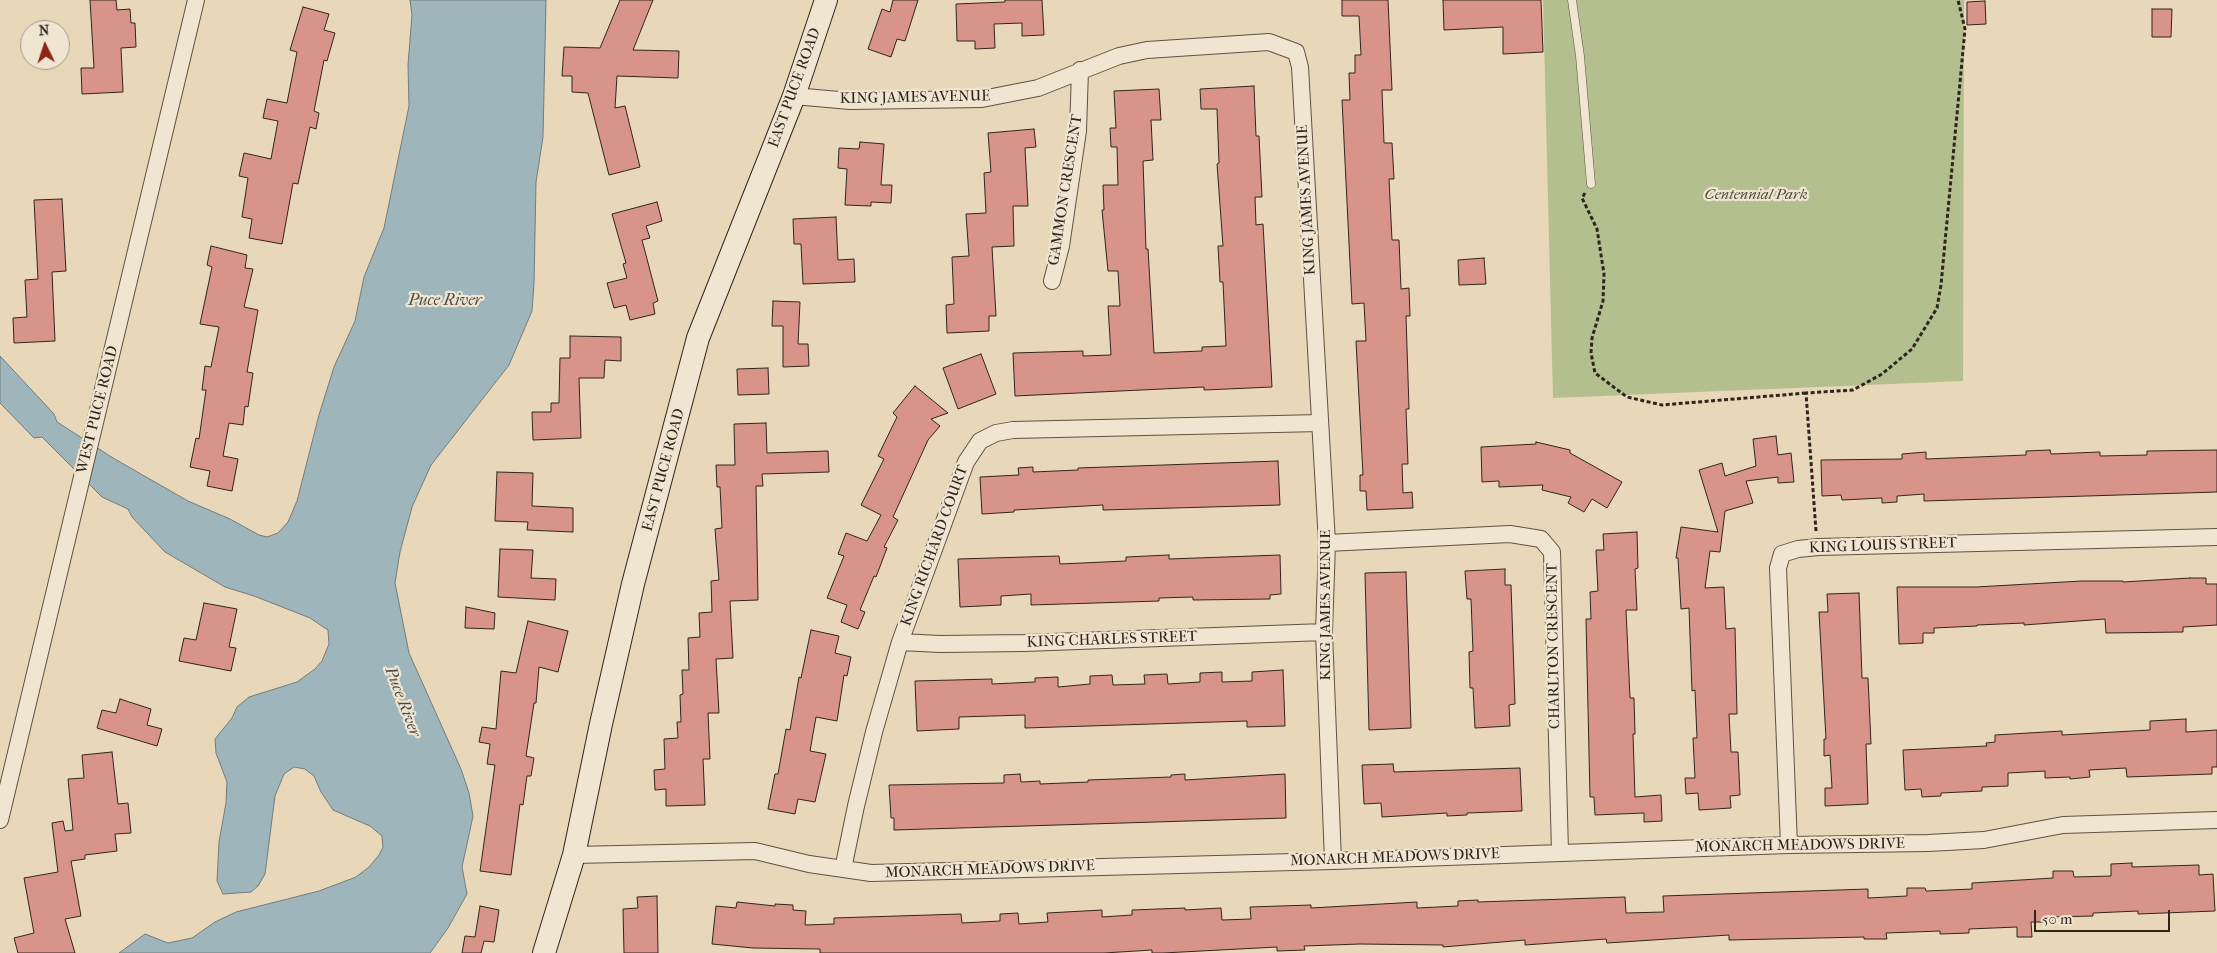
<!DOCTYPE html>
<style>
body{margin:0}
#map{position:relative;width:2217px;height:953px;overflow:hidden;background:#e8d7b8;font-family:"IM FELL French Canon",serif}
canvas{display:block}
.north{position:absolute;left:20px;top:20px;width:50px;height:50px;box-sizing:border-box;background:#f0e5d1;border:1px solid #a39889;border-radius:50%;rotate:356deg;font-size:14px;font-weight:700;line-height:20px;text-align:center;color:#30251d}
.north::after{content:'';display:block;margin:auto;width:18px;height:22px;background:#8f2418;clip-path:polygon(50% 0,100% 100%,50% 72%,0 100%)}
.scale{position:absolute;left:2034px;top:910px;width:136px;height:22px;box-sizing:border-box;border:2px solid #30251d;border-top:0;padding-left:6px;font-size:15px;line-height:18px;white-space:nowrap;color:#30251d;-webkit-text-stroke:4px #f0e5d1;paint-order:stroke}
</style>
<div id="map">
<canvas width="2217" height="953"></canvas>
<div class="north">N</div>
<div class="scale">50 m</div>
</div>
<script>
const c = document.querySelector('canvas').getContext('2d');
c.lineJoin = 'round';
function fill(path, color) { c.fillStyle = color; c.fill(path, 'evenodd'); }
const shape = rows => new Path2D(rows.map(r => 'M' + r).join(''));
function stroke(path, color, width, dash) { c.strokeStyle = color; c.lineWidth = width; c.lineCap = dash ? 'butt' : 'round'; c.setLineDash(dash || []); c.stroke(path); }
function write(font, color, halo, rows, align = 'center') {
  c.font = font + ' "IM FELL French Canon",serif'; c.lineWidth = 4.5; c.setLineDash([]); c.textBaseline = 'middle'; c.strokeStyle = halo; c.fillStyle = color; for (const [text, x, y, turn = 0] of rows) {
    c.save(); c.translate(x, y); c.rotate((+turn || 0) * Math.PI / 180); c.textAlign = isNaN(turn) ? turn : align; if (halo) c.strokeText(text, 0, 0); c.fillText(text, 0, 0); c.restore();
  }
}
const green = shape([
 [1543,0,1964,0,1963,381,1553,398]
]);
const water = shape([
 [410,0,546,0,543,137,536,182,534,283,532,311,509,365,431,465,412,507,400,552,395,583,409,653,461,769,469,793,473,816,462,867,467,894,448,928,430,953,119,953,145,934,168,943,192,938,215,922,236,912,319,891,356,877,369,867,379,855,383,847,382,836,370,826,333,810,321,792,314,776,305,769,294,767,284,774,275,796,265,874,258,886,251,892,223,894,217,881,219,842,226,803,227,782,216,753,215,739,232,718,237,707,249,697,297,682,315,669,322,661,329,644,328,630,310,618,254,596,225,587,165,552,132,517,128,509,102,497,42,437,34,438,0,403,0,356,54,414,57,422,113,458,188,501,230,519,259,535,267,537,278,533,288,522,297,501,319,415,334,367,355,321,364,277,384,228,409,106,408,65,412,15,410,0]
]);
const building = shape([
 [90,0,116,0,117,10,130,9,131,23,135,23,136,47,121,48,123,92,82,94,81,68,94,68,90,0],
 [620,0,653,0,633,50,679,51,678,78,617,76,615,108,625,106,640,167,609,175,588,93,572,92,572,76,562,76,564,47,600,48,620,0],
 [893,0,918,0,905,41,897,39,891,57,868,49,882,9,890,12,893,0],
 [1005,0,1042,0,1044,35,1022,36,1022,23,994,24,995,48,975,49,975,41,957,41,956,4,1005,2,1005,0],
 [1342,0,1388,0,1392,90,1382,90,1384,143,1392,143,1394,179,1389,179,1392,240,1399,240,1401,289,1409,288,1410,316,1406,316,1409,409,1406,409,1408,464,1402,464,1403,493,1412,492,1413,508,1367,510,1366,491,1360,491,1360,475,1363,475,1356,341,1366,341,1364,303,1352,304,1342,100,1350,100,1349,73,1355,73,1355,55,1361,55,1359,16,1342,16,1342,0],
 [1443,0,1541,0,1543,52,1503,54,1503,27,1444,30,1443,0],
 [1985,1,1986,24,1967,25,1967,2,1985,1],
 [303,7,329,14,324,30,335,33,327,61,324,60,314,111,319,113,316,129,310,127,298,184,293,183,282,244,249,238,252,219,242,217,248,178,239,176,244,153,271,159,278,121,263,118,267,99,287,103,297,52,290,50,303,7],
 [2152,9,2172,9,2171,37,2152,37,2152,9],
 [1254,86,1256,136,1259,136,1262,197,1255,197,1256,225,1263,224,1272,387,1204,390,1204,387,1015,396,1013,353,1083,351,1083,356,1111,355,1108,306,1120,306,1118,271,1108,271,1102,210,1104,210,1103,185,1118,185,1117,147,1111,147,1110,128,1116,128,1114,91,1159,89,1161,120,1151,120,1153,160,1143,161,1146,249,1148,249,1154,353,1202,351,1202,347,1226,346,1223,282,1220,282,1218,246,1223,246,1217,164,1219,163,1217,109,1201,109,1200,89,1254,86],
 [1034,129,1036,147,1025,148,1028,206,1013,206,1014,246,992,247,996,316,989,316,989,331,947,333,946,305,954,304,952,257,969,256,966,214,986,213,984,173,991,172,988,133,1034,129],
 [860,142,884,144,881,185,892,185,891,203,871,202,871,206,845,205,847,169,838,168,839,148,859,149,860,142],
 [62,199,66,271,52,272,55,341,14,343,13,318,27,317,25,280,38,279,34,200,62,199],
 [657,202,662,221,646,226,650,238,642,240,658,301,653,303,655,314,630,320,626,305,614,308,607,283,627,278,623,264,626,263,612,214,657,202],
 [836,217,838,260,854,259,855,282,803,284,801,244,794,244,793,219,836,217],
 [211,246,247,255,245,268,253,269,244,307,258,310,247,372,253,373,248,407,245,406,243,425,229,423,223,456,238,459,232,491,207,486,210,471,190,467,196,438,199,439,206,390,202,390,205,366,211,367,219,327,200,324,212,267,207,265,211,246],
 [1484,258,1486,284,1459,285,1458,260,1484,258],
 [773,301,800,302,798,344,808,344,809,366,783,367,783,326,772,326,773,301],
 [570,336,621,337,621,361,605,360,604,378,579,378,581,438,533,440,532,412,551,412,551,403,559,403,560,358,570,358,570,336],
 [981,354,996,394,958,409,943,368,981,354],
 [768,368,769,394,738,395,737,369,768,368],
 [915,386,948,413,931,419,940,426,928,440,893,517,898,520,884,547,887,548,876,577,874,576,860,610,865,612,858,629,841,622,847,605,827,598,844,556,838,554,846,533,867,541,881,515,861,505,884,459,878,456,897,417,893,413,915,386],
 [766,423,767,453,828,451,829,472,762,474,763,486,756,486,758,600,730,601,733,658,716,659,719,713,708,713,710,759,703,759,705,805,666,806,666,789,655,790,654,770,665,769,664,739,678,738,677,722,681,722,680,695,683,694,682,670,689,670,688,638,700,637,699,613,712,612,711,581,719,580,715,529,722,528,720,487,717,487,716,465,735,465,734,424,766,423],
 [1776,436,1778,455,1791,453,1794,482,1778,483,1778,477,1746,481,1753,503,1725,511,1720,552,1710,551,1705,588,1724,587,1726,629,1735,628,1737,714,1729,714,1731,752,1738,752,1740,795,1730,796,1731,808,1699,810,1698,793,1686,794,1685,778,1695,778,1693,738,1697,738,1695,690,1692,691,1689,608,1681,609,1678,558,1676,558,1681,527,1718,532,1699,470,1722,463,1725,476,1756,466,1753,439,1776,436],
 [1536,442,1570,450,1570,453,1622,482,1607,508,1592,499,1584,512,1568,503,1571,497,1542,490,1543,485,1499,487,1499,481,1482,482,1481,447,1536,444,1536,442],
 [2050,450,2051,454,2100,452,2100,456,2147,455,2147,451,2217,450,2217,492,1924,501,1924,494,1897,496,1897,502,1882,503,1882,498,1842,500,1841,495,1822,496,1821,460,1902,459,1902,454,1926,452,1926,459,1977,457,2026,455,2026,451,2050,450],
 [1278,461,1280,505,1103,510,1103,505,1014,510,1014,512,982,514,980,477,1019,475,1018,468,1033,467,1033,472,1078,470,1078,468,1278,461],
 [497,472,533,473,532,506,573,508,573,532,527,530,528,522,495,521,497,472],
 [1637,532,1638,568,1635,569,1637,610,1626,610,1630,698,1634,698,1635,734,1633,734,1635,797,1661,795,1662,821,1644,822,1644,813,1595,815,1594,797,1590,797,1586,619,1591,619,1590,592,1598,591,1596,550,1604,550,1603,534,1637,532],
 [500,549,533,550,531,578,556,579,555,600,498,597,500,549],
 [1169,555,1169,559,1280,555,1281,594,1270,595,1270,599,1193,600,1193,597,1159,598,1159,601,1031,605,1031,594,1001,596,1001,605,960,607,958,559,1059,556,1060,564,1126,561,1126,557,1169,555],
 [1505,569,1505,585,1511,585,1515,704,1509,705,1510,726,1475,728,1473,688,1470,688,1469,652,1473,651,1471,599,1467,599,1465,571,1505,569],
 [1406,572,1411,728,1369,730,1365,573,1406,572],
 [2190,578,2206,578,2206,584,2217,584,2217,625,2183,627,2183,632,2106,633,2105,619,2024,625,2024,623,1977,625,1977,626,1934,628,1934,633,1923,633,1923,643,1899,644,1897,587,1976,587,2082,581,2123,581,2123,582,2190,578],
 [1859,593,1862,678,1868,678,1871,744,1866,744,1868,804,1825,806,1825,788,1832,788,1830,755,1824,756,1824,739,1826,739,1819,612,1828,612,1827,594,1859,593],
 [204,603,237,609,229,647,236,648,231,671,179,661,184,638,196,640,204,603],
 [466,607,495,613,494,629,465,628,466,607],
 [528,621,568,631,558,672,539,667,536,703,534,703,526,756,534,758,531,776,527,776,523,805,520,804,511,875,480,871,495,765,487,764,490,744,479,742,482,727,496,729,501,671,516,673,528,621],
 [811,630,839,636,835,653,851,657,847,676,844,675,837,721,816,717,810,751,826,754,815,802,798,799,795,814,768,809,775,774,778,774,786,729,790,730,799,677,801,678,811,630],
 [1283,670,1285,726,1247,727,1247,721,1025,728,1025,715,959,717,959,729,917,731,915,681,992,679,992,684,1035,682,1035,678,1058,677,1058,687,1090,684,1090,676,1112,675,1113,685,1145,684,1144,675,1167,674,1168,684,1200,682,1200,673,1222,672,1222,682,1252,681,1252,672,1283,670],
 [120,699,151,709,147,725,162,729,157,746,97,728,102,710,116,713,120,699],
 [2186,719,2186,732,2217,730,2217,767,2212,767,2212,774,2127,777,2126,768,2089,770,2090,777,2070,779,2070,777,2045,778,2045,771,2008,773,2008,786,1982,787,1982,791,1941,793,1941,796,1922,797,1921,789,1905,790,1903,750,1987,746,1986,743,1995,742,1995,735,2062,731,2062,735,2150,730,2150,721,2186,719],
 [112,752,118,804,128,803,131,833,115,834,117,851,85,855,85,859,71,861,81,916,65,919,75,953,18,953,14,938,34,933,24,878,58,872,52,823,63,821,65,831,73,830,68,779,84,778,82,755,112,752],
 [1393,764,1394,772,1520,768,1522,811,1467,813,1467,815,1447,816,1447,813,1382,817,1381,803,1364,804,1362,765,1393,764],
 [1020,774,1021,782,1040,781,1040,784,1088,782,1088,780,1171,777,1171,775,1185,774,1185,780,1285,774,1286,818,894,830,894,818,891,818,889,785,1004,783,1004,775,1020,774],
 [2132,863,2132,867,2199,865,2199,875,2213,874,2215,911,2138,914,2138,911,2093,913,2093,916,2052,917,2052,922,2031,922,2032,937,2017,937,2017,927,1969,929,1969,933,1940,934,1940,931,1886,933,1887,939,1864,939,1864,937,1729,940,1729,935,1607,943,1606,939,1525,945,1525,940,1443,947,1443,945,1360,944,1304,946,1305,950,1277,951,1277,947,1163,953,1152,953,1152,950,1104,953,820,953,820,949,753,948,712,944,716,906,736,908,737,902,775,906,775,904,793,905,793,910,806,911,805,925,834,924,834,918,961,914,962,923,1000,921,1000,914,1018,913,1019,924,1048,922,1047,913,1102,910,1102,917,1132,915,1132,910,1185,908,1185,910,1221,908,1222,920,1251,919,1250,907,1311,905,1311,908,1417,902,1417,908,1458,906,1458,901,1478,900,1478,902,1625,897,1626,913,1664,912,1663,896,1868,889,1868,898,1907,896,1907,888,1925,888,1926,891,1972,889,1972,883,2053,878,2053,871,2073,871,2074,877,2111,876,2111,864,2132,863],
 [657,896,658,953,624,953,623,909,638,908,637,897,657,896],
 [480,906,499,910,494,942,484,941,481,953,462,953,465,936,475,937,480,906]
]);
const path = shape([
 [1585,193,1582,198,1597,229,1604,274,1603,301,1592,338,1591,353,1595,373,1627,397,1662,405,1806,393],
 [1816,531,1806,393,1853,390,1882,374,1912,349,1937,308,1941,285,1965,29,1958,0]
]);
const service = shape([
 [1572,0,1580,56,1591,184]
]);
const minor = shape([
 [794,96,850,101,982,99,1038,88,1119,56,1147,50,1269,42,1296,52,1300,67,1327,543,1324,632,1333,861],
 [1052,281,1061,246,1078,131,1080,70],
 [1327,543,1510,534,1541,539,1552,552,1560,852],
 [900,642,940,644,1024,643,1324,632],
 [0,820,196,0],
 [1789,845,1778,568,1782,554,1798,549,1818,547,2217,537],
 [574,855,755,851,809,864,871,873,1333,861,1789,845,1928,843,1984,840,2063,825,2217,820],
 [843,869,856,806,874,732,900,642,966,462,980,441,996,433,1013,430,1320,423]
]);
const secondary = shape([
 [544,953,574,855,601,724,633,584,698,338,794,96,826,0]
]);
const streetNames = [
 ["EAST PUCE ROAD",795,88,-70],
 ["KING JAMES AVENUE",915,98,-1],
 ["GAMMON CRESCENT",1066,190,-81],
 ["KING JAMES AVENUE",1307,200,-93],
 ["WEST PUCE ROAD",98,410,-76],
 ["EAST PUCE ROAD",664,470,-75],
 ["KING RICHARD COURT",935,546,-70],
 ["KING LOUIS STREET",1883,546,-2],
 ["KING JAMES AVENUE",1326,605,-90],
 ["KING CHARLES STREET",1112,640,-2],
 ["CHARLTON CRESCENT",1554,646,-91],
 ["MONARCH MEADOWS DRIVE",1800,846,-1],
 ["MONARCH MEADOWS DRIVE",1395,858,-2],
 ["MONARCH MEADOWS DRIVE",990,870,-2]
];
const parkNames = [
 ["Centennial Park",1756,195]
];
const waterNames = [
 ["Puce River",445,301],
 ["Puce River",402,702,69]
];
fill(green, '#b4bf90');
fill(water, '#9eb6bb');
stroke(water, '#727c7c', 1);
fill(building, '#d9948a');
stroke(building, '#30251d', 1);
stroke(service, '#5e5244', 9);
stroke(minor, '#5e5244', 18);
stroke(secondary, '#30251d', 24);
stroke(path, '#30251d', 3, [4, 2.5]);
stroke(service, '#f0e5d1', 8);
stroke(minor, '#f0e5d1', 16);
stroke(secondary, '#f0e5d1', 22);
write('15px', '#30251d', '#f0e5d1', streetNames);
write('italic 15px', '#514c3a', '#f0e5d1', parkNames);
write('italic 16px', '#4c4944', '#f0e5d1', waterNames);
</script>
